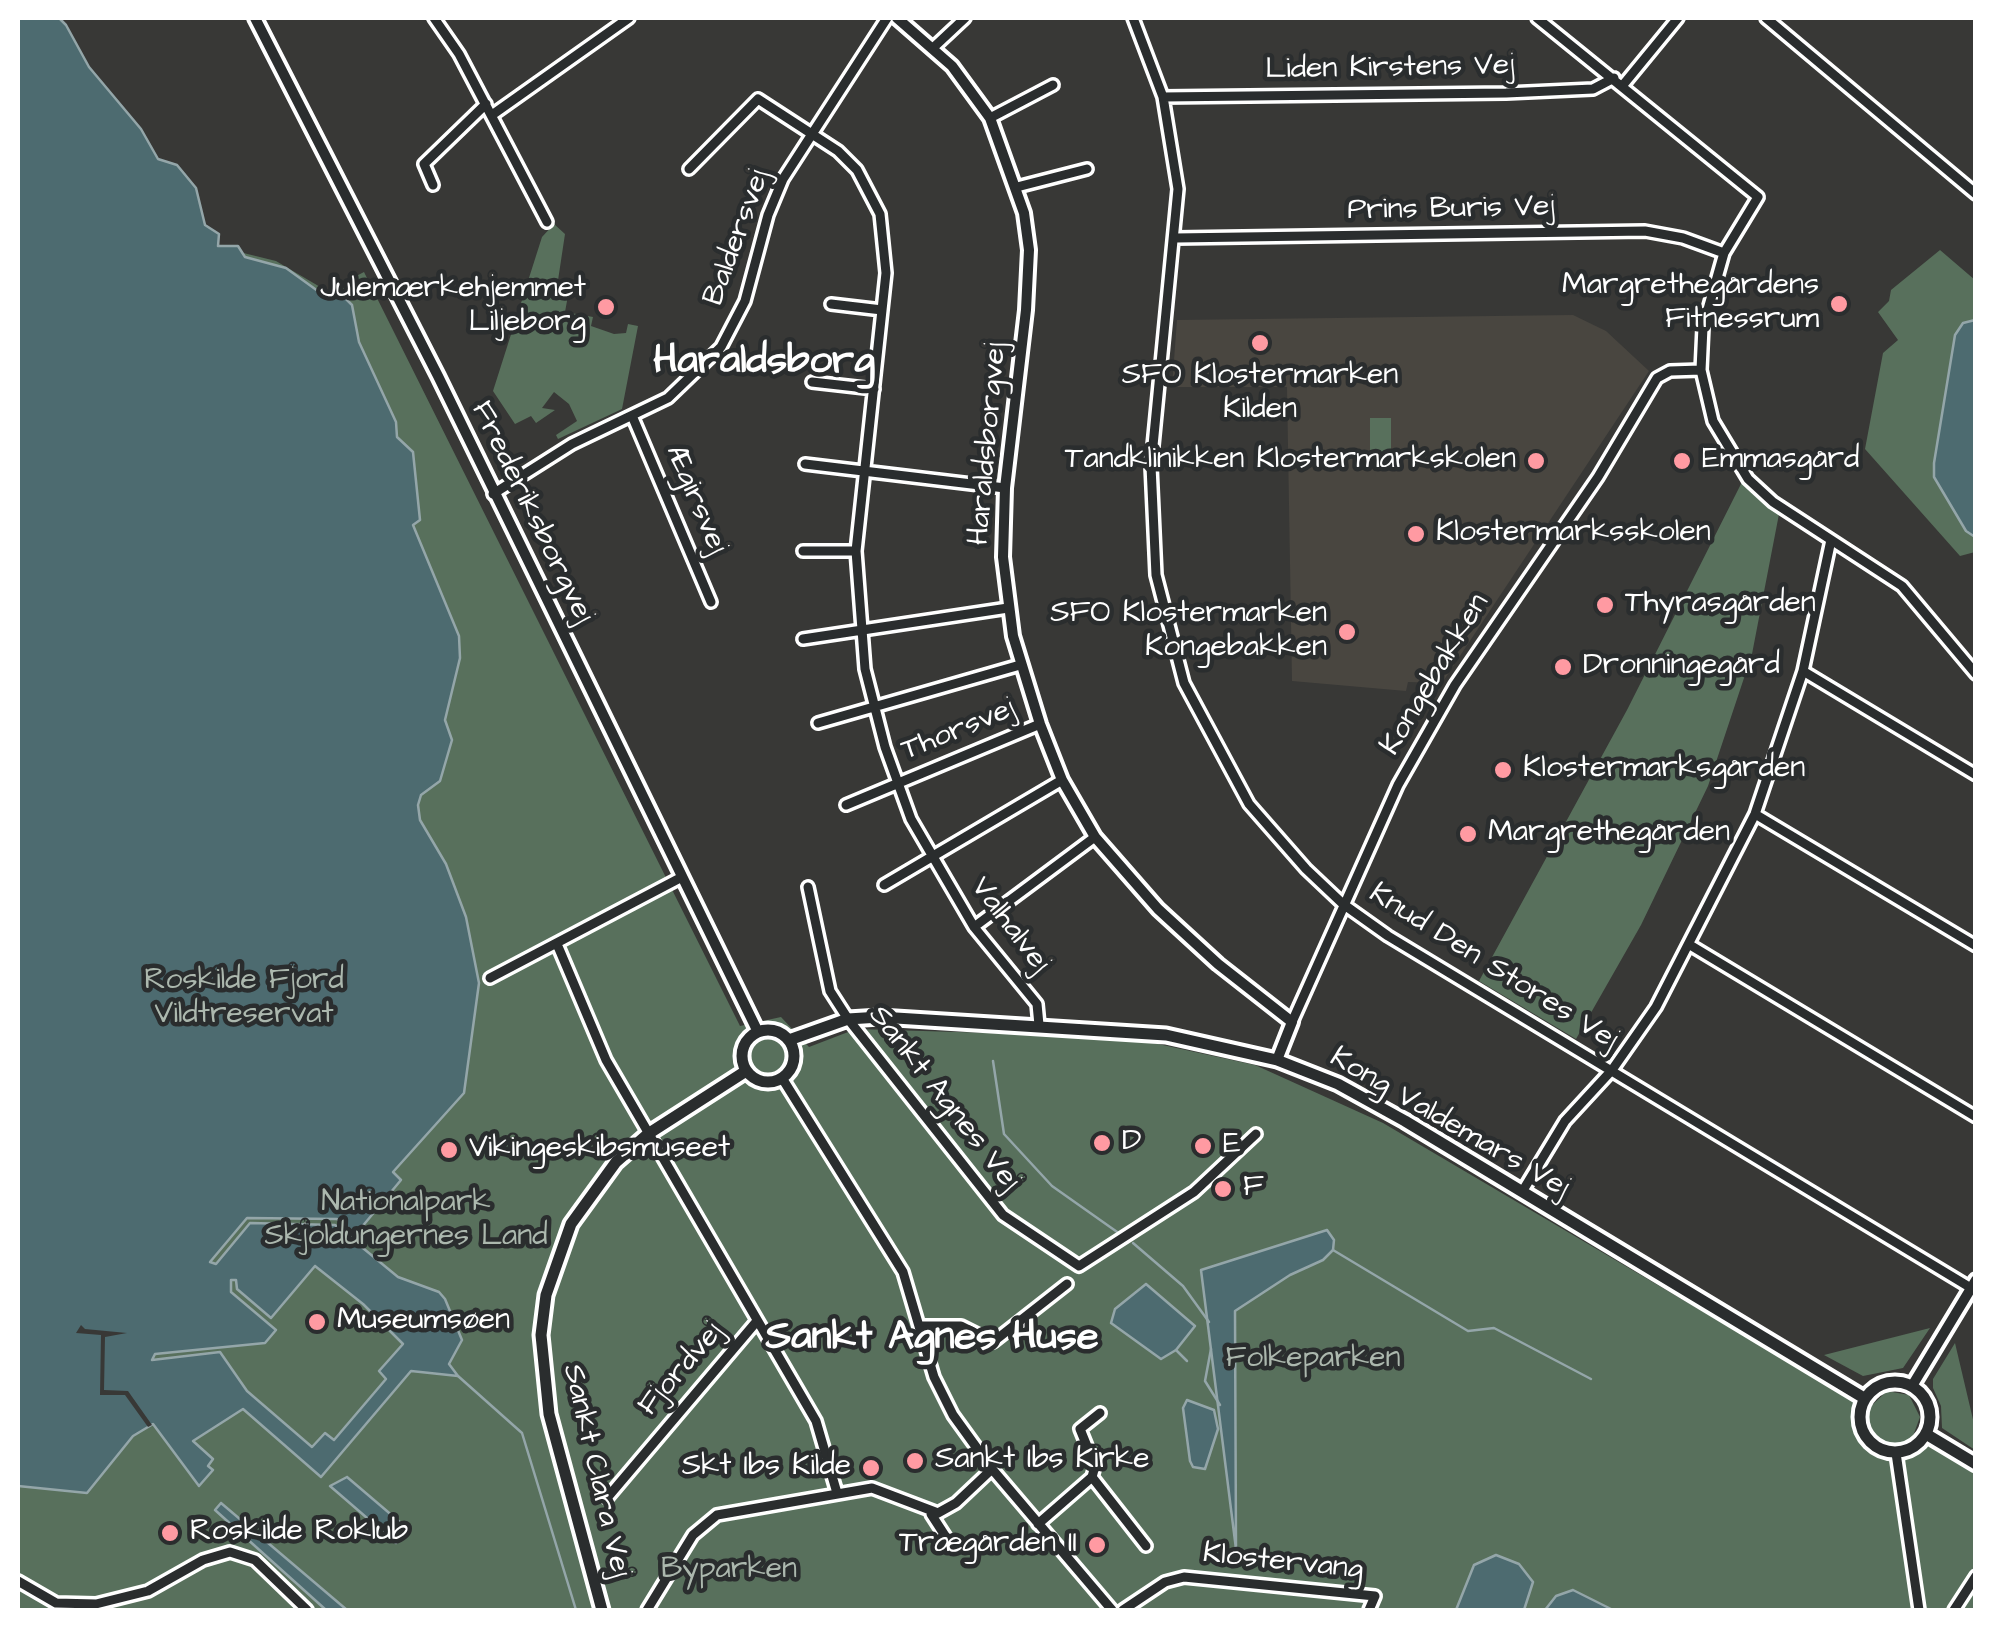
<!DOCTYPE html>
<meta charset="utf-8">
<style>
body{margin:0}
#map{position:relative;width:1993px;height:1628px;overflow:hidden;background:#383836;font-family:"Architects Daughter",sans-serif}
canvas{display:block}
.frame{position:absolute;inset:0;border:20px solid #fff;pointer-events:none}
</style>
<div id="map">
<canvas width="1993" height="1628"></canvas>
<div class="frame"></div>
</div>
<script>
const c = document.querySelector('canvas').getContext('2d');
c.lineJoin = 'round';
function fill(path, color) { c.fillStyle = color; c.fill(path, 'evenodd'); }
const shape = rows => new Path2D(rows.map(r => 'M' + r).join(''));
function stroke(path, color, width, dash) { c.strokeStyle = color; c.lineWidth = width; c.lineCap = dash ? 'butt' : 'round'; c.setLineDash(dash || []); c.stroke(path); }
function write(font, color, halo, rows, align = 'center') {
  c.font = font + ' "Architects Daughter",sans-serif'; c.lineWidth = 9; c.setLineDash([]); c.textBaseline = 'middle'; c.strokeStyle = halo; c.fillStyle = color; for (const [text, x, y, turn = 0] of rows) {
    c.save(); c.translate(x, y); c.rotate((+turn || 0) * Math.PI / 180); c.textAlign = isNaN(turn) ? turn : align; if (halo) c.strokeText(text, 0, 0); c.fillText(text, 0, 0); c.restore();
  }
}
const built = shape([
 [1573,315,1606,331,1649,371,1442,683,1408,682,1406,691,1292,681,1287,387,1172,387,1177,320]
]);
const green = shape([
 [18,18,50,18,215,246,276,261,327,291,364,272,740,1026,781,1017,809,1047,856,1029,1126,1037,1255,1065,1383,1123,1868,1409,1887,1391,1909,1395,1920,1417,1913,1436,1975,1473,1975,1610,18,1610],
 [554,224,565,234,557,287,569,290,565,312,593,317,591,326,614,334,626,333,628,324,638,326,622,409,558,439,556,435,577,421,569,404,554,392,542,408,555,410,536,423,531,416,515,424,493,391,542,237],
 [1940,250,1975,280,1975,552,1960,556,1865,449,1883,353,1898,340,1878,312,1889,301,1891,290],
 [1370,418,1391,418,1391,457,1370,457],
 [1742,482,1779,514,1752,654,1708,786,1641,925,1576,1039,1479,981,1627,710],
 [1930,1328,1903,1368,1863,1376,1824,1355],
 [1955,1343,1975,1428,1975,1450,1942,1428,1941,1406,1933,1388,1933,1379]
]);
const water = shape([
 [18,18,59,18,66,25,89,67,141,129,158,159,177,165,196,188,205,225,219,234,218,246,238,246,245,257,286,268,322,294,340,293,352,305,359,342,396,422,397,437,413,452,420,520,413,525,459,636,460,658,445,720,452,740,440,781,421,795,418,805,420,820,446,864,466,917,479,983,464,1093,393,1172,401,1180,356,1234,337,1219,247,1218,210,1262,216,1264,250,1223,335,1225,398,1277,439,1292,445,1299,462,1340,449,1364,458,1376,411,1371,321,1477,243,1409,193,1441,213,1459,208,1466,213,1470,199,1486,153,1424,133,1436,87,1493,18,1486,18,18],
 [315,1266,363,1304,403,1344,379,1371,386,1379,334,1440,325,1433,312,1447,247,1391,220,1352,152,1360,155,1354,265,1343,276,1330,231,1292,231,1280,236,1280,237,1289,271,1318,315,1266],
 [1975,320,1976,320,1975,537,1966,531,1934,477,1934,463,1955,335,1963,323,1975,320],
 [1327,1230,1334,1240,1333,1250,1323,1260,1290,1275,1235,1311,1236,1549,1201,1270,1327,1230],
 [1146,1284,1195,1326,1176,1350,1161,1359,1111,1323,1115,1309,1146,1284],
 [1187,1400,1214,1410,1218,1429,1205,1469,1193,1467,1190,1461,1183,1408,1187,1400],
 [347,1477,408,1529,396,1543,330,1486,347,1477],
 [221,1503,347,1610,326,1610,215,1510,221,1503],
 [1496,1555,1519,1564,1533,1582,1524,1610,1456,1610,1474,1565,1496,1555],
 [1573,1590,1613,1610,1545,1610,1556,1596,1573,1590]
]);
const pier = shape([
 [81,1325,85,1329,127,1333,105,1337,104,1390,128,1391,152,1425,148,1427,125,1395,100,1395,101,1335,76,1333]
]);
const stream = shape([
 [993,1061,1004,1134,1052,1186,1120,1234],
 [1133,1243,1183,1286,1209,1322],
 [1333,1250,1468,1331,1494,1328,1591,1379],
 [1211,1349,1205,1381,1220,1405],
 [1176,1350,1187,1361],
 [458,1376,522,1433,576,1610]
]);
const minor = shape([
 [434,18,459,54,547,222],
 [1133,18,1163,97,1178,189,1151,466,1156,575,1184,683,1249,804,1306,869,1343,904,1388,936,1971,1288],
 [1537,18,1758,197,1724,253,1703,327,1701,370,1713,421,1748,479,1773,502,1902,586,1976,674],
 [1766,18,1976,194],
 [934,47,965,18],
 [1623,85,1678,18],
 [1163,97,1506,93,1593,89,1614,78],
 [492,115,629,18],
 [990,118,1053,85],
 [689,169,758,99,838,151,857,170,880,214,886,273,856,551,865,669,885,747,911,819,974,927,1037,1004,1039,1025],
 [433,185,424,164,486,104],
 [1017,187,1087,169],
 [1176,238,1645,231,1683,238,1724,253],
 [831,304,882,310],
 [812,382,874,389],
 [633,418,711,602],
 [805,464,1005,488],
 [493,494,572,444,668,398,721,347,745,301,768,215,783,179,887,18],
 [803,551,856,551],
 [803,639,1008,608],
 [1803,671,1976,775],
 [818,723,1020,665],
 [846,805,1040,724],
 [1755,814,1976,946],
 [884,885,1062,780],
 [808,887,830,991,848,1019,1003,1215,1079,1266,1194,1192,1256,1134],
 [974,927,1095,837],
 [557,944,606,1060,816,1421,837,1493],
 [1690,945,1976,1117],
 [490,978,682,877],
 [1292,1022,1398,785,1455,685,1598,477,1657,378,1670,371,1701,370],
 [782,1078,903,1272,934,1377,953,1415,992,1469,1112,1610],
 [1522,1192,1565,1121,1612,1070,1656,1007,1755,814,1803,671,1831,540],
 [921,1326,961,1326,993,1342,1067,1284],
 [1100,1413,1080,1429,1095,1466,1092,1477,1146,1546],
 [1896,1453,1919,1610],
 [607,1498,757,1321],
 [931,1514,953,1548],
 [1038,1524,1092,1477],
 [18,1581,56,1603,96,1604,148,1591,203,1560,230,1552,255,1560,307,1610],
 [647,1610,693,1535,717,1515,872,1488,938,1513,956,1503,992,1469],
 [1123,1610,1165,1582,1184,1577,1375,1596,1369,1610],
 [1954,1610,1976,1576]
]);
const tertiary = shape([
 [255,18,438,376,758,1032],
 [897,18,952,66,990,118,1024,213,1029,250,1026,310,1005,488,1003,557,1013,636,1040,724,1062,780,1095,837,1158,909,1218,964,1292,1022,1277,1060],
 [1912,1386,1976,1280]
]);
const secondary = shape([
 '742 1056a26 26 0 1 1 52 0a26 26 0 1 1-52 0Z',
 [789,1040,848,1019,880,1017,1166,1035,1277,1060,1338,1084,1405,1121,1864,1398],
 '1860 1417a35 35 0 1 1 70 0a35 35 0 1 1-70 0Z',
 [1926,1434,1976,1464],
 [602,1610,549,1414,541,1335,546,1295,571,1224,616,1162,648,1134,746,1071]
]);
const markers = [
 [1839,304,10,"#ff9aa2"],
 [606,307,10,"#ff9aa2"],
 [1260,343,10,"#ff9aa2"],
 [1536,461,10,"#ff9aa2"],
 [1682,461,10,"#ff9aa2"],
 [1416,534,10,"#ff9aa2"],
 [1605,605,10,"#ff9aa2"],
 [1347,632,10,"#ff9aa2"],
 [1563,667,10,"#ff9aa2"],
 [1503,770,10,"#ff9aa2"],
 [1468,834,10,"#ff9aa2"],
 [1102,1143,10,"#ff9aa2"],
 [1203,1146,10,"#ff9aa2"],
 [449,1150,10,"#ff9aa2"],
 [1223,1189,10,"#ff9aa2"],
 [317,1322,10,"#ff9aa2"],
 [915,1461,10,"#ff9aa2"],
 [871,1468,10,"#ff9aa2"],
 [170,1533,10,"#ff9aa2"],
 [1097,1545,10,"#ff9aa2"]
];
const streetNames = [
 ["Liden Kirstens Vej",1390,69,-1],
 ["Prins Buris Vej",1451,210,-1],
 ["Baldersvej",738,238,-70],
 ["Haraldsborgvej",989,444,-85],
 ["Ægirsvej",695,500,67],
 ["Frederiksborgvej",531,513,64],
 ["Kongebakken",1436,675,-59],
 ["Thorsvej",959,731,-22],
 ["Valhalvej",1009,926,53],
 ["Knud Den Stores Vej",1493,968,32],
 ["Sankt Agnes Vej",943,1099,52],
 ["Kong Valdemars Vej",1449,1124,30],
 ["Fjordvej",682,1370,-49],
 ["Sankt Clara Vej",595,1471,77],
 ["Klostervang",1283,1563,6]
];
const poiNames = [
 ["Margrethegårdens",1819,287,"right"],
 ["Fitnessrum",1819,321,"right"],
 ["Julemærkehjemmet",586,290,"right"],
 ["Liljeborg",586,324,"right"],
 ["SFO Klostermarken",1260,377,"center"],
 ["Kilden",1260,411,"center"],
 ["Tandklinikken Klostermarkskolen",1516,461,"right"],
 ["Emmasgård",1702,461],
 ["Klostermarksskolen",1436,534],
 ["Thyrasgården",1625,605],
 ["SFO Klostermarken",1327,615,"right"],
 ["Kongebakken",1327,649,"right"],
 ["Dronningegård",1583,667],
 ["Klostermarksgården",1523,770],
 ["Margrethegården",1488,834],
 ["D",1122,1143],
 ["E",1223,1146],
 ["Vikingeskibsmuseet",469,1150],
 ["F",1243,1189],
 ["Museumsøen",337,1322],
 ["Sankt Ibs Kirke",935,1461],
 ["Skt Ibs Kilde",851,1468,"right"],
 ["Roskilde Roklub",190,1533],
 ["Trægården II",1077,1545,"right"]
];
const parkNames = [
 ["Roskilde Fjord",244,982],
 ["Vildtreservat",244,1016],
 ["Nationalpark",406,1204],
 ["Skjoldungernes Land",406,1238],
 ["Folkeparken",1313,1360],
 ["Byparken",729,1571]
];
const districtNames = [
 ["Haraldsborg",764,364],
 ["Sankt Agnes Huse",932,1340]
];
fill(built, '#494640');
fill(green, '#58705c');
fill(water, '#4d6b70');
stroke(water, '#94a6a9', 2.5);
fill(pier, '#383836');
stroke(stream, '#94a6a9', 2.5);
stroke(minor, '#fff', 16);
stroke(tertiary, '#fff', 18);
stroke(secondary, '#fff', 19);
stroke(minor, '#2a2d2e', 9);
stroke(tertiary, '#2a2d2e', 10);
stroke(secondary, '#2a2d2e', 11);
for (const [x, y, r, color] of markers) { const dot = new Path2D(); dot.arc(x, y, r, 0, 2 * Math.PI); c.fillStyle = color; c.fill(dot); stroke(dot, '#2a2d2e', 4); }
write('30px', '#fff', '#2a2d2e', streetNames);
write('30px', '#fff', '#2a2d2e', poiNames, 'left');
write('30px', '#acb8ae', '#2a2d2e', parkNames);
write('bold 40px', '#fff', '#2a2d2e', districtNames);
</script>
